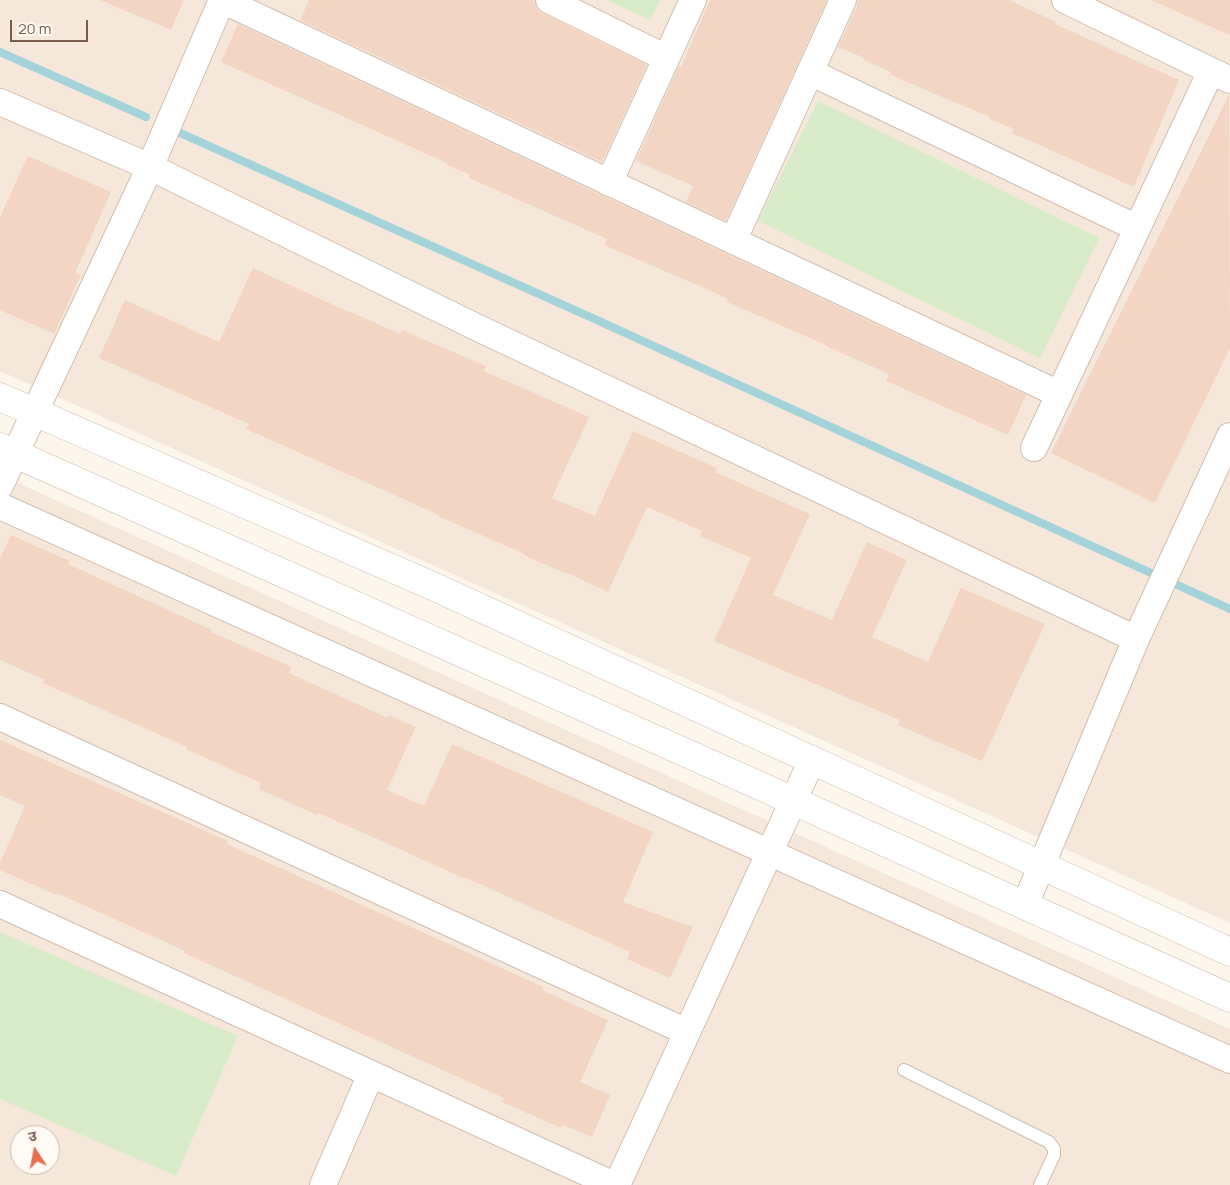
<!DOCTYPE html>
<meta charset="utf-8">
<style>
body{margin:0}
#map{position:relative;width:1230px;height:1185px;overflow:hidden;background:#fdf6ec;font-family:Manrope,"Noto Sans Devanagari",sans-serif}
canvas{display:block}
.north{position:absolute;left:10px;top:1125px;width:50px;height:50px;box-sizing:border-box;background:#fffaf3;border:1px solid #cabbb1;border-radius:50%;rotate:349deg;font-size:14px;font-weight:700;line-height:20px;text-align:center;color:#7a5c4d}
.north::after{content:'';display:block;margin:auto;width:18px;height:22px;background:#e76f51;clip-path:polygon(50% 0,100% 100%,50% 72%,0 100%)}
.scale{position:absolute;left:10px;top:20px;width:78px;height:22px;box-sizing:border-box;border:2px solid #7a5c4d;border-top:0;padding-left:6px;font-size:15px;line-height:18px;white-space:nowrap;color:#7a5c4d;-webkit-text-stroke:4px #fffaf3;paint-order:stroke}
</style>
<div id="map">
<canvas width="1230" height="1185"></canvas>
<div class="north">उ</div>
<div class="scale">20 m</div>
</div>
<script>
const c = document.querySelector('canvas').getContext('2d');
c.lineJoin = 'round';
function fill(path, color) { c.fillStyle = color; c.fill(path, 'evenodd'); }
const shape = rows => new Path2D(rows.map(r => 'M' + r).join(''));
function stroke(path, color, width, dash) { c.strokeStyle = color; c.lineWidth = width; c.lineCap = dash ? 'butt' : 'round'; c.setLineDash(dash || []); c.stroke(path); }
const residential = shape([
 [0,0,1230,0,1230,923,0,371],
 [0,475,1230,1029,1230,1185,0,1185],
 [20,1135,50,1135,50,1165,20,1165]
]);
const green = shape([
 [607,0,660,0,650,20],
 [818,101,1099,238,1040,358,758,221],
 [0,932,238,1036,176,1176,0,1099]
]);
const stream = shape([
 [0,52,146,117],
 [178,132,599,321,1230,609]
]);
const building = shape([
 [100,0,184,0,171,30],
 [309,0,532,0,534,1,537,9,542,13,647,65,602,162,300,20],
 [710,0,827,0,726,221,686,202,693,186,636,161,679,66,681,67],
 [858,0,1009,0,1056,22,1055,24,1179,80,1134,187,1012,133,1014,129,989,119,990,117,916,86,890,74,891,72,863,60,864,58,838,47,857,6],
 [1151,0,1230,0,1230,35,1204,24],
 [238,24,1026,395,1008,435,886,381,889,374,826,346,826,345,727,302,728,299,704,288,604,245,607,239,469,178,470,175,446,164,447,163,221,62],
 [1229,95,1230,348,1155,503,1051,453],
 [28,156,111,192,75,273,81,275,54,334,0,310,0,217],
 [253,268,351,313,351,312,400,334,402,330,486,366,484,371,589,417,552,498,595,516,633,431,717,468,715,472,810,514,773,595,832,620,867,542,907,560,872,637,928,662,961,588,1045,624,982,761,898,725,900,720,714,641,751,558,700,536,702,531,647,507,608,592,565,572,564,573,524,555,525,554,438,516,439,515,246,429,249,424,99,358,125,300,219,342],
 [11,535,70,561,68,564,212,630,211,632,292,667,289,673,388,718,389,715,416,727,387,790,424,806,452,744,653,832,623,902,693,927,670,978,627,959,630,952,464,877,463,878,366,834,318,813,317,815,259,789,261,783,186,749,187,747,43,683,45,680,0,660,0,559],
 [0,740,228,841,227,844,544,987,542,990,608,1020,580,1082,610,1095,592,1137,563,1125,561,1128,502,1102,504,1098,184,953,185,951,57,893,56,895,0,870,0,863,25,806,0,795]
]);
const lane = shape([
 [904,1070,1049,1142,1054,1149,1054,1155,1040,1185]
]);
const street = shape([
 [222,0,1059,394],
 [549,0,666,58],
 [1065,0,1230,80],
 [810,72,1137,228],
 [0,102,150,167,476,327,1136,639],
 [609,183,693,0],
 [733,241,843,0],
 [1034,448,1211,71],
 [0,486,150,167,222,0],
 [0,506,1230,1060],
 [0,717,687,1032],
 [0,904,614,1185],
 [1025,905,1136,639,1230,436],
 [323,1185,371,1074],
 [617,1185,812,760]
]);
const secondary = shape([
 [0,397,437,588,1230,952],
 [0,447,758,785,1230,998]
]);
fill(residential, '#f5e8da');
fill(green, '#d8ecc9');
stroke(stream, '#a5d3da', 8);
fill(building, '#f3d5c3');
stroke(lane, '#d1beb0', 14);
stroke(street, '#d1beb0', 28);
stroke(secondary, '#d6c0b0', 29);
stroke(lane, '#fff', 12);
stroke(street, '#fff', 26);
stroke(secondary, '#fff', 28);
</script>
